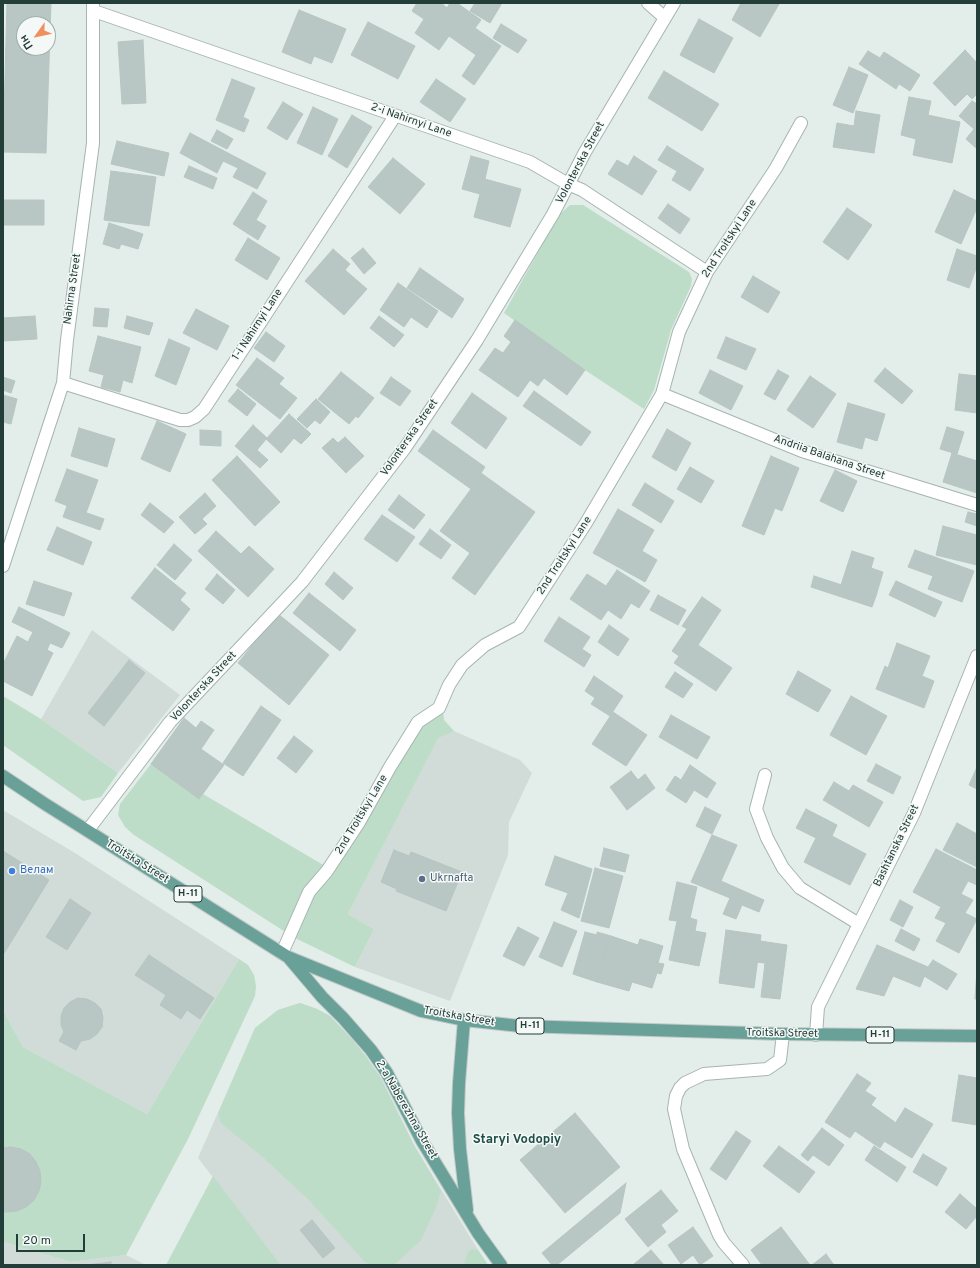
<!DOCTYPE html>
<meta charset="utf-8">
<style>
body{margin:0}
#map{position:relative;width:980px;height:1268px;overflow:hidden;background:#e3ede9;font-family:Overpass,sans-serif}
canvas{display:block}
.frame{position:absolute;inset:0;border:4px solid #233e39;pointer-events:none}
.north{position:absolute;left:16px;top:16px;width:40px;height:40px;box-sizing:border-box;background:#f4f9f7;border:1px solid #a0aeab;border-radius:50%;rotate:237deg;font-size:11px;font-weight:700;line-height:16px;text-align:center;color:#233e39}
.north::after{content:'';display:block;margin:auto;width:14px;height:18px;background:#ef905f;clip-path:polygon(50% 0,100% 100%,50% 72%,0 100%)}
.scale{position:absolute;left:16px;top:1234px;width:69px;height:18px;box-sizing:border-box;border:2px solid #233e39;border-top:0;padding-left:5px;font-size:12px;line-height:14px;white-space:nowrap;color:#233e39;-webkit-text-stroke:3px #f4f9f7;paint-order:stroke}
</style>
<div id="map">
<canvas width="980" height="1268"></canvas>
<div class="frame"></div>
<div class="north">Пн</div>
<div class="scale">20 m</div>
</div>
<script>
const c = document.querySelector('canvas').getContext('2d');
c.lineJoin = 'round';
function fill(path, color) { c.fillStyle = color; c.fill(path, 'evenodd'); }
const shape = rows => new Path2D(rows.map(r => 'M' + r).join(''));
function stroke(path, color, width, dash) { c.strokeStyle = color; c.lineWidth = width; c.lineCap = dash ? 'butt' : 'round'; c.setLineDash(dash || []); c.stroke(path); }
function write(font, color, halo, rows, align = 'center') {
  c.font = font + ' Overpass,sans-serif'; c.lineWidth = 3; c.setLineDash([]); c.textBaseline = 'middle'; c.strokeStyle = halo; c.fillStyle = color; for (const [text, x, y, turn = 0] of rows) {
    c.save(); c.translate(x, y); c.rotate((+turn || 0) * Math.PI / 180); c.textAlign = isNaN(turn) ? turn : align; if (halo) c.strokeText(text, 0, 0); c.fillText(text, 0, 0); c.restore();
  }
}
const built = shape([
 [92,630,180,695,118,773,41,719],
 [454,731,520,760,532,773,509,822,508,855,450,1001,355,967,374,929,348,914,438,737],
 [3,810,75,853,239,959,147,1114,23,1047,3,1010],
 [300,1003,317,1009,330,1016,352,1039,365,1055,381,1078,414,1145,472,1240,488,1265,281,1265,198,1158,255,1028,278,1010],
 [3,1242,71,1262,126,1255,146,1265,3,1265]
]);
const green = shape([
 [570,205,583,205,689,272,692,279,691,286,671,330,654,390,644,409,585,370,504,313,559,215],
 [3,696,41,719,118,773,101,797,83,801,3,745],
 [443,710,444,720,454,731,438,738,348,914,374,929,355,967,295,938,314,895,332,875,363,827,421,726],
 [151,764,199,799,203,794,325,866,287,933,134,835,125,827,118,815,120,804],
 [239,959,248,965,254,975,256,986,255,996,188,1139,126,1255,71,1262,3,1242,3,1010,23,1047,147,1114],
 [300,1003,317,1009,330,1016,352,1039,365,1055,381,1078,414,1145,441,1191,436,1207,421,1240,394,1265,372,1265,365,1262,310,1201,265,1159,221,1123,218,1114,255,1028,278,1010],
 [213,1176,281,1265,166,1265],
 [472,1249,478,1250,488,1265,464,1265,468,1252]
]);
const building = shape([
 [7,3,51,3,46,153,3,152,7,3],
 [24,24,48,24,48,48,24,48,24,24],
 [417,3,441,3,447,8,450,3,457,3,481,20,475,28,501,46,474,85,462,76,476,55,449,36,439,50,415,33,424,19,412,11,417,3],
 [475,3,502,3,490,23,470,11,475,3],
 [741,3,779,4,760,37,732,20,741,3],
 [299,10,346,29,332,63,314,56,311,64,282,52,299,10],
 [699,19,733,38,714,73,680,55,699,19],
 [368,22,415,46,398,79,351,55,368,22],
 [501,24,527,40,518,53,493,38,501,24],
 [143,40,146,103,122,104,118,42,143,40],
 [965,50,977,63,977,94,972,99,967,94,955,106,933,83,965,50],
 [868,51,880,58,884,52,920,75,910,91,899,84,896,89,859,64,868,51],
 [849,67,868,75,853,113,833,105,849,67],
 [664,71,719,104,702,131,648,98,664,71],
 [232,79,255,88,243,117,249,120,244,132,216,120,232,79],
 [436,79,466,99,450,122,420,102,436,79],
 [909,97,931,101,928,115,960,122,952,163,913,155,916,139,901,135,909,97],
 [972,101,977,104,977,149,966,139,974,129,959,116,972,101],
 [283,102,303,114,287,140,267,128,283,102],
 [313,107,338,119,322,155,297,143,313,107],
 [856,111,880,115,874,153,833,147,837,123,854,126,856,111],
 [352,115,372,127,347,168,328,156,352,115],
 [217,130,233,139,227,149,211,141,217,130],
 [190,133,266,173,257,189,233,177,238,168,223,161,217,173,180,153,190,133],
 [117,141,169,153,164,176,111,164,117,141],
 [667,146,704,169,690,191,672,180,677,171,658,160,667,146],
 [471,156,489,161,485,179,521,189,510,227,474,217,480,194,462,189,471,156],
 [634,156,657,171,642,195,608,174,617,160,628,166,634,156],
 [393,158,425,184,400,214,368,187,393,158],
 [189,166,217,178,213,189,184,177,189,166],
 [111,171,156,177,149,226,104,220,111,171],
 [954,190,977,201,977,208,961,244,935,232,954,190],
 [253,192,267,201,256,220,266,226,258,240,233,224,253,192],
 [3,200,44,200,44,225,3,225,3,200],
 [668,204,690,219,680,234,658,218,668,204],
 [847,208,872,225,848,260,823,242,847,208],
 [109,223,143,234,138,249,121,244,119,249,103,244,109,223],
 [248,238,280,258,267,280,235,260,248,238],
 [363,248,376,263,364,274,351,258,363,248],
 [333,249,350,264,345,270,367,289,344,315,305,281,333,249],
 [957,249,977,256,977,266,969,288,947,280,957,249],
 [420,268,464,299,452,318,407,288,420,268],
 [753,276,780,292,768,313,741,297,753,276],
 [398,283,438,311,427,328,411,317,404,327,380,310,398,283],
 [95,308,109,309,107,327,93,326,95,308],
 [196,309,229,326,217,350,183,333,196,309],
 [35,316,37,339,3,341,3,318,35,316],
 [127,316,153,323,149,335,124,328,127,316],
 [379,316,404,335,394,347,370,328,379,316],
 [515,320,585,370,567,395,544,378,538,386,530,380,518,397,479,370,495,348,503,353,511,342,504,336,515,320],
 [266,332,285,346,274,362,254,348,266,332],
 [98,336,141,347,132,383,123,380,120,392,101,387,104,375,89,371,98,336],
 [726,337,756,349,746,370,717,358,726,337],
 [169,339,190,348,176,385,155,376,169,339],
 [257,358,284,378,279,384,297,398,280,419,236,385,257,358],
 [885,368,913,391,902,404,874,381,885,368],
 [710,370,743,386,731,410,699,393,710,370],
 [778,370,789,376,775,400,764,394,778,370],
 [341,372,374,398,358,418,356,416,349,424,318,399,341,372],
 [959,374,977,376,977,413,955,410,959,374],
 [810,376,836,394,813,428,787,410,810,376],
 [3,377,15,381,11,393,3,390,3,377],
 [391,377,411,391,400,406,380,393,391,377],
 [238,389,256,404,247,416,228,401,238,389],
 [534,391,591,432,581,446,523,406,534,391],
 [472,393,507,418,486,449,451,423,472,393],
 [3,395,17,399,11,424,3,422,3,395],
 [316,399,330,412,320,424,315,420,307,428,297,419,316,399],
 [848,403,885,414,877,441,865,437,862,449,837,442,848,403],
 [289,414,311,434,301,444,294,438,281,453,266,439,289,414],
 [157,421,186,434,170,472,141,459,157,421],
 [253,425,267,438,257,450,268,460,260,468,235,446,253,425],
 [947,427,964,432,957,454,940,449,947,427],
 [79,428,115,439,107,467,71,456,79,428],
 [667,429,691,443,676,471,652,457,667,429],
 [200,430,221,431,221,446,200,445,200,430],
 [433,430,485,467,481,473,535,512,493,570,440,531,471,489,418,451,433,430],
 [345,437,364,456,346,473,322,448,333,438,338,443,345,437],
 [952,453,977,461,977,493,943,482,952,453],
 [237,456,280,502,255,526,212,480,237,456],
 [771,456,799,468,782,511,775,508,764,535,742,526,771,456],
 [690,467,714,481,701,503,677,489,690,467],
 [67,469,98,480,86,513,55,501,67,469],
 [835,470,857,481,843,512,820,501,835,470],
 [645,483,674,501,661,523,632,505,645,483],
 [205,493,216,506,202,519,207,524,195,534,179,517,205,493],
 [399,495,425,515,414,529,388,510,399,495],
 [150,503,174,522,164,533,141,515,150,503],
 [67,506,104,519,100,530,63,517,67,506],
 [618,509,654,530,642,551,657,560,645,582,593,553,618,509],
 [968,512,977,514,977,526,965,522,968,512],
 [382,515,415,537,397,562,364,539,382,515],
 [943,526,977,535,977,565,936,555,943,526],
 [57,527,92,542,83,565,47,550,57,527],
 [430,529,451,545,441,559,419,544,430,529],
 [216,531,241,554,249,546,274,569,248,597,198,551,216,531],
 [174,544,192,560,175,580,157,565,174,544],
 [915,550,974,571,962,602,928,589,933,576,908,567,915,550],
 [852,551,874,558,871,568,883,572,876,596,841,585,852,551],
 [470,553,493,570,475,595,452,578,470,553],
 [155,568,186,593,180,600,190,609,173,631,131,598,155,568],
 [617,570,650,591,639,608,631,603,621,619,608,610,601,620,570,599,587,574,606,586,617,570],
 [334,572,353,588,343,600,325,584,334,572],
 [217,574,235,590,223,604,205,589,217,574],
 [814,576,876,596,872,607,811,587,814,576],
 [34,581,72,593,64,616,26,604,34,581],
 [896,581,942,602,935,617,889,595,896,581],
 [309,593,356,630,340,651,293,613,309,593],
 [658,595,686,610,678,625,650,610,658,595],
 [702,597,721,610,698,645,732,668,716,691,674,663,679,656,672,651,687,629,682,626,702,597],
 [19,607,70,633,62,648,50,643,47,650,53,653,32,696,3,681,3,664,17,636,28,642,33,632,12,622,19,607],
 [278,614,329,655,289,705,238,663,278,614],
 [559,617,590,637,582,649,591,655,584,667,544,641,559,617],
 [609,625,629,639,618,656,598,642,609,625],
 [897,643,930,656,922,676,934,681,924,708,876,689,885,666,888,668,897,643],
 [129,660,145,673,104,726,88,713,129,660],
 [798,671,831,690,818,712,786,694,798,671],
 [675,672,693,684,683,698,665,687,675,672],
 [594,676,623,696,610,716,591,704,595,698,585,691,594,676],
 [851,696,887,716,866,755,830,735,851,696],
 [261,706,281,720,243,776,223,763,261,706],
 [613,712,647,735,626,766,592,744,613,712],
 [671,715,710,737,697,759,659,737,671,715],
 [184,718,196,728,201,721,214,730,201,749,224,765,199,799,151,764,184,718],
 [294,736,313,751,296,773,277,758,294,736],
 [876,764,901,777,893,794,867,781,876,764],
 [690,765,716,783,707,798,694,790,686,803,666,790,675,776,681,780,690,765],
 [977,767,977,789,969,785,977,767],
 [631,771,638,780,645,774,655,788,627,810,610,787,631,771],
 [834,782,849,791,853,785,883,802,869,827,823,800,834,782],
 [705,807,721,815,712,834,696,826,705,807],
 [806,809,837,825,832,836,866,854,850,885,804,862,816,838,796,828,806,809],
 [957,823,977,834,977,867,943,850,957,823],
 [712,835,737,845,721,881,764,900,759,912,742,905,736,919,723,914,730,898,691,882,712,835],
 [604,848,629,855,625,872,600,866,604,848],
 [936,849,977,870,977,885,968,881,961,894,973,900,965,913,977,919,959,953,936,941,946,923,935,918,941,907,913,892,936,849],
 [394,850,409,856,411,852,462,872,446,911,396,891,397,889,381,882,394,850],
 [3,851,49,880,3,955,3,851],
 [555,856,592,869,579,918,561,910,568,893,545,885,555,856],
 [595,868,623,876,609,928,581,921,595,868],
 [677,882,697,887,690,918,697,920,695,931,706,933,699,966,669,960,677,921,669,920,677,882],
 [70,899,91,913,67,950,46,937,70,899],
 [900,900,913,907,903,927,890,920,900,900],
 [554,922,577,931,562,967,539,957,554,922],
 [518,927,539,938,524,966,503,956,518,927],
 [901,929,920,939,914,951,895,941,901,929],
 [726,930,761,935,754,988,719,983,726,930],
 [585,932,597,935,597,932,611,936,597,982,573,974,585,932],
 [611,936,638,945,640,939,663,946,658,963,664,964,661,974,657,973,652,988,632,982,629,991,597,982,611,936],
 [760,941,787,945,780,999,761,997,765,963,757,962,760,941],
 [877,945,928,967,920,987,893,976,884,996,856,989,877,945],
 [149,955,214,998,200,1019,187,1010,181,1019,160,1005,166,995,135,975,149,955],
 [933,960,957,974,947,990,924,976,928,967,933,960],
 [977,970,977,999,975,999,977,970],
 [78,998,87,999,95,1003,101,1009,103,1018,102,1027,97,1034,90,1039,81,1041,76,1050,59,1041,64,1032,61,1025,61,1016,64,1008,70,1002,78,998],
 [857,1074,871,1083,865,1091,876,1098,871,1105,896,1123,880,1148,855,1131,850,1138,825,1122,857,1074],
 [959,1075,977,1078,977,1125,952,1121,959,1075],
 [905,1108,933,1124,912,1158,884,1141,905,1108],
 [575,1113,620,1167,565,1213,520,1160,575,1113],
 [822,1128,844,1145,829,1166,813,1155,808,1161,801,1155,822,1128],
 [736,1131,751,1141,726,1180,710,1169,736,1131],
 [779,1146,815,1172,799,1193,763,1166,779,1146],
 [874,1146,906,1167,897,1182,865,1160,874,1146],
 [11,1147,21,1149,30,1154,36,1162,40,1171,41,1182,39,1191,34,1200,26,1207,17,1211,6,1212,3,1212,3,1148,11,1147],
 [923,1154,947,1168,937,1186,913,1172,923,1154],
 [626,1183,620,1213,557,1265,552,1265,542,1253,626,1183],
 [661,1190,678,1211,661,1225,666,1232,648,1247,625,1219,661,1190],
 [960,1194,977,1209,977,1216,966,1229,945,1212,960,1194],
 [312,1220,335,1248,323,1258,300,1230,312,1220],
 [693,1227,713,1256,700,1265,693,1255,681,1264,668,1245,693,1227],
 [781,1227,810,1265,762,1265,751,1250,781,1227],
 [651,1250,664,1265,635,1265,634,1264,651,1250],
 [826,1254,834,1265,812,1265,826,1254],
 [111,1262,111,1265,87,1265,111,1262]
]);
const minor = shape([
 [648,3,665,18],
 [94,11,530,162,568,184,582,190,707,272],
 [63,383,180,420,188,420,195,417,204,409,395,116],
 [662,394,802,451,977,505],
 [3,566,63,383,67,340,93,143,93,3],
 [765,775,756,809,767,838,783,868,800,888,859,924],
 [88,830,170,722,302,582,405,448,477,340,553,214,585,152,674,3],
 [282,953,309,892,327,871,358,824,390,767,418,722,439,708,449,685,462,665,485,645,519,627,586,523,662,394,679,332,707,272,776,168,801,123],
 [816,1035,818,1007,914,813,977,656],
 [743,1265,724,1243,719,1235,683,1149,674,1109,676,1096,680,1088,685,1083,704,1074,767,1069,780,1060,783,1034]
]);
const major = shape([
 [3,776,45,804,288,957,421,1011,464,1020,520,1026,783,1034,977,1036],
 [289,958,322,997,343,1018,371,1050,387,1073,422,1141,478,1233,501,1265],
 [464,1020,459,1083,458,1113,460,1149,467,1210]
]);
const markers = [
 [12,871,4,"#3f7fe0"],
 [422,879,4,"#5c6f8a"]
];
const shields = [
 [188,894,28],
 [530,1026,28],
 [880,1035,28]
];
const shieldNames = [
 ["Н-11",188,894],
 ["Н-11",530,1026],
 ["Н-11",880,1035]
];
const streetNames = [
 ["2-i Nahirnyi Lane",411,121,19],
 ["Volonterska Street",581,163,-62],
 ["2nd Troitskyi Lane",730,239,-57],
 ["Nahirna Street",73,289,-82],
 ["1-i Nahirnyi Lane",258,325,-57],
 ["Volonterska Street",410,438,-55],
 ["Andriia Balahana Street",829,458,19],
 ["2nd Troitskyi Lane",565,556,-57],
 ["Volonterska Street",204,687,-47],
 ["2nd Troitskyi Lane",362,815,-59],
 ["Bashtanska Street",897,846,-64],
 ["Troitska Street",137,862,32],
 ["Troitska Street",459,1017,10],
 ["Troitska Street",782,1034,1],
 ["2-a Naberezhna Street",406,1110,60]
];
const shopNames = [
 ["Велам",20,871]
];
const serviceNames = [
 ["Ukrnafta",430,879]
];
const quarterNames = [
 ["Staryi Vodopiy",517,1140]
];
fill(built, '#d1dcd8');
fill(green, '#bdddc8');
fill(building, '#b8c7c3');
stroke(building, '#b6c6c1', 1);
stroke(minor, '#a6b5b1', 14);
stroke(major, '#c1c9c8', 14);
stroke(minor, '#fff', 12);
stroke(major, '#69a198', 12);
for (const [x, y, r, color] of markers) { const dot = new Path2D(); dot.arc(x, y, r, 0, 2 * Math.PI); c.fillStyle = color; c.fill(dot); stroke(dot, '#f4f9f7', 1.5); }
for (const [x, y, w] of shields) { const box = new Path2D(); box.roundRect(x - w / 2, y - 8, w, 16, 3); c.fillStyle = '#f4f9f7'; c.fill(box); stroke(box, '#233e39', 1); }
write('bold 10px', '#233e39', null, shieldNames);
write('11px', '#233e39', '#f4f9f7', streetNames);
write('11px', '#366cbe', '#f4f9f7', shopNames, 'left');
write('11px', '#4e5e75', '#f4f9f7', serviceNames, 'left');
write('bold 13px', '#1f4f48', '#f4f9f7', quarterNames);
</script>
